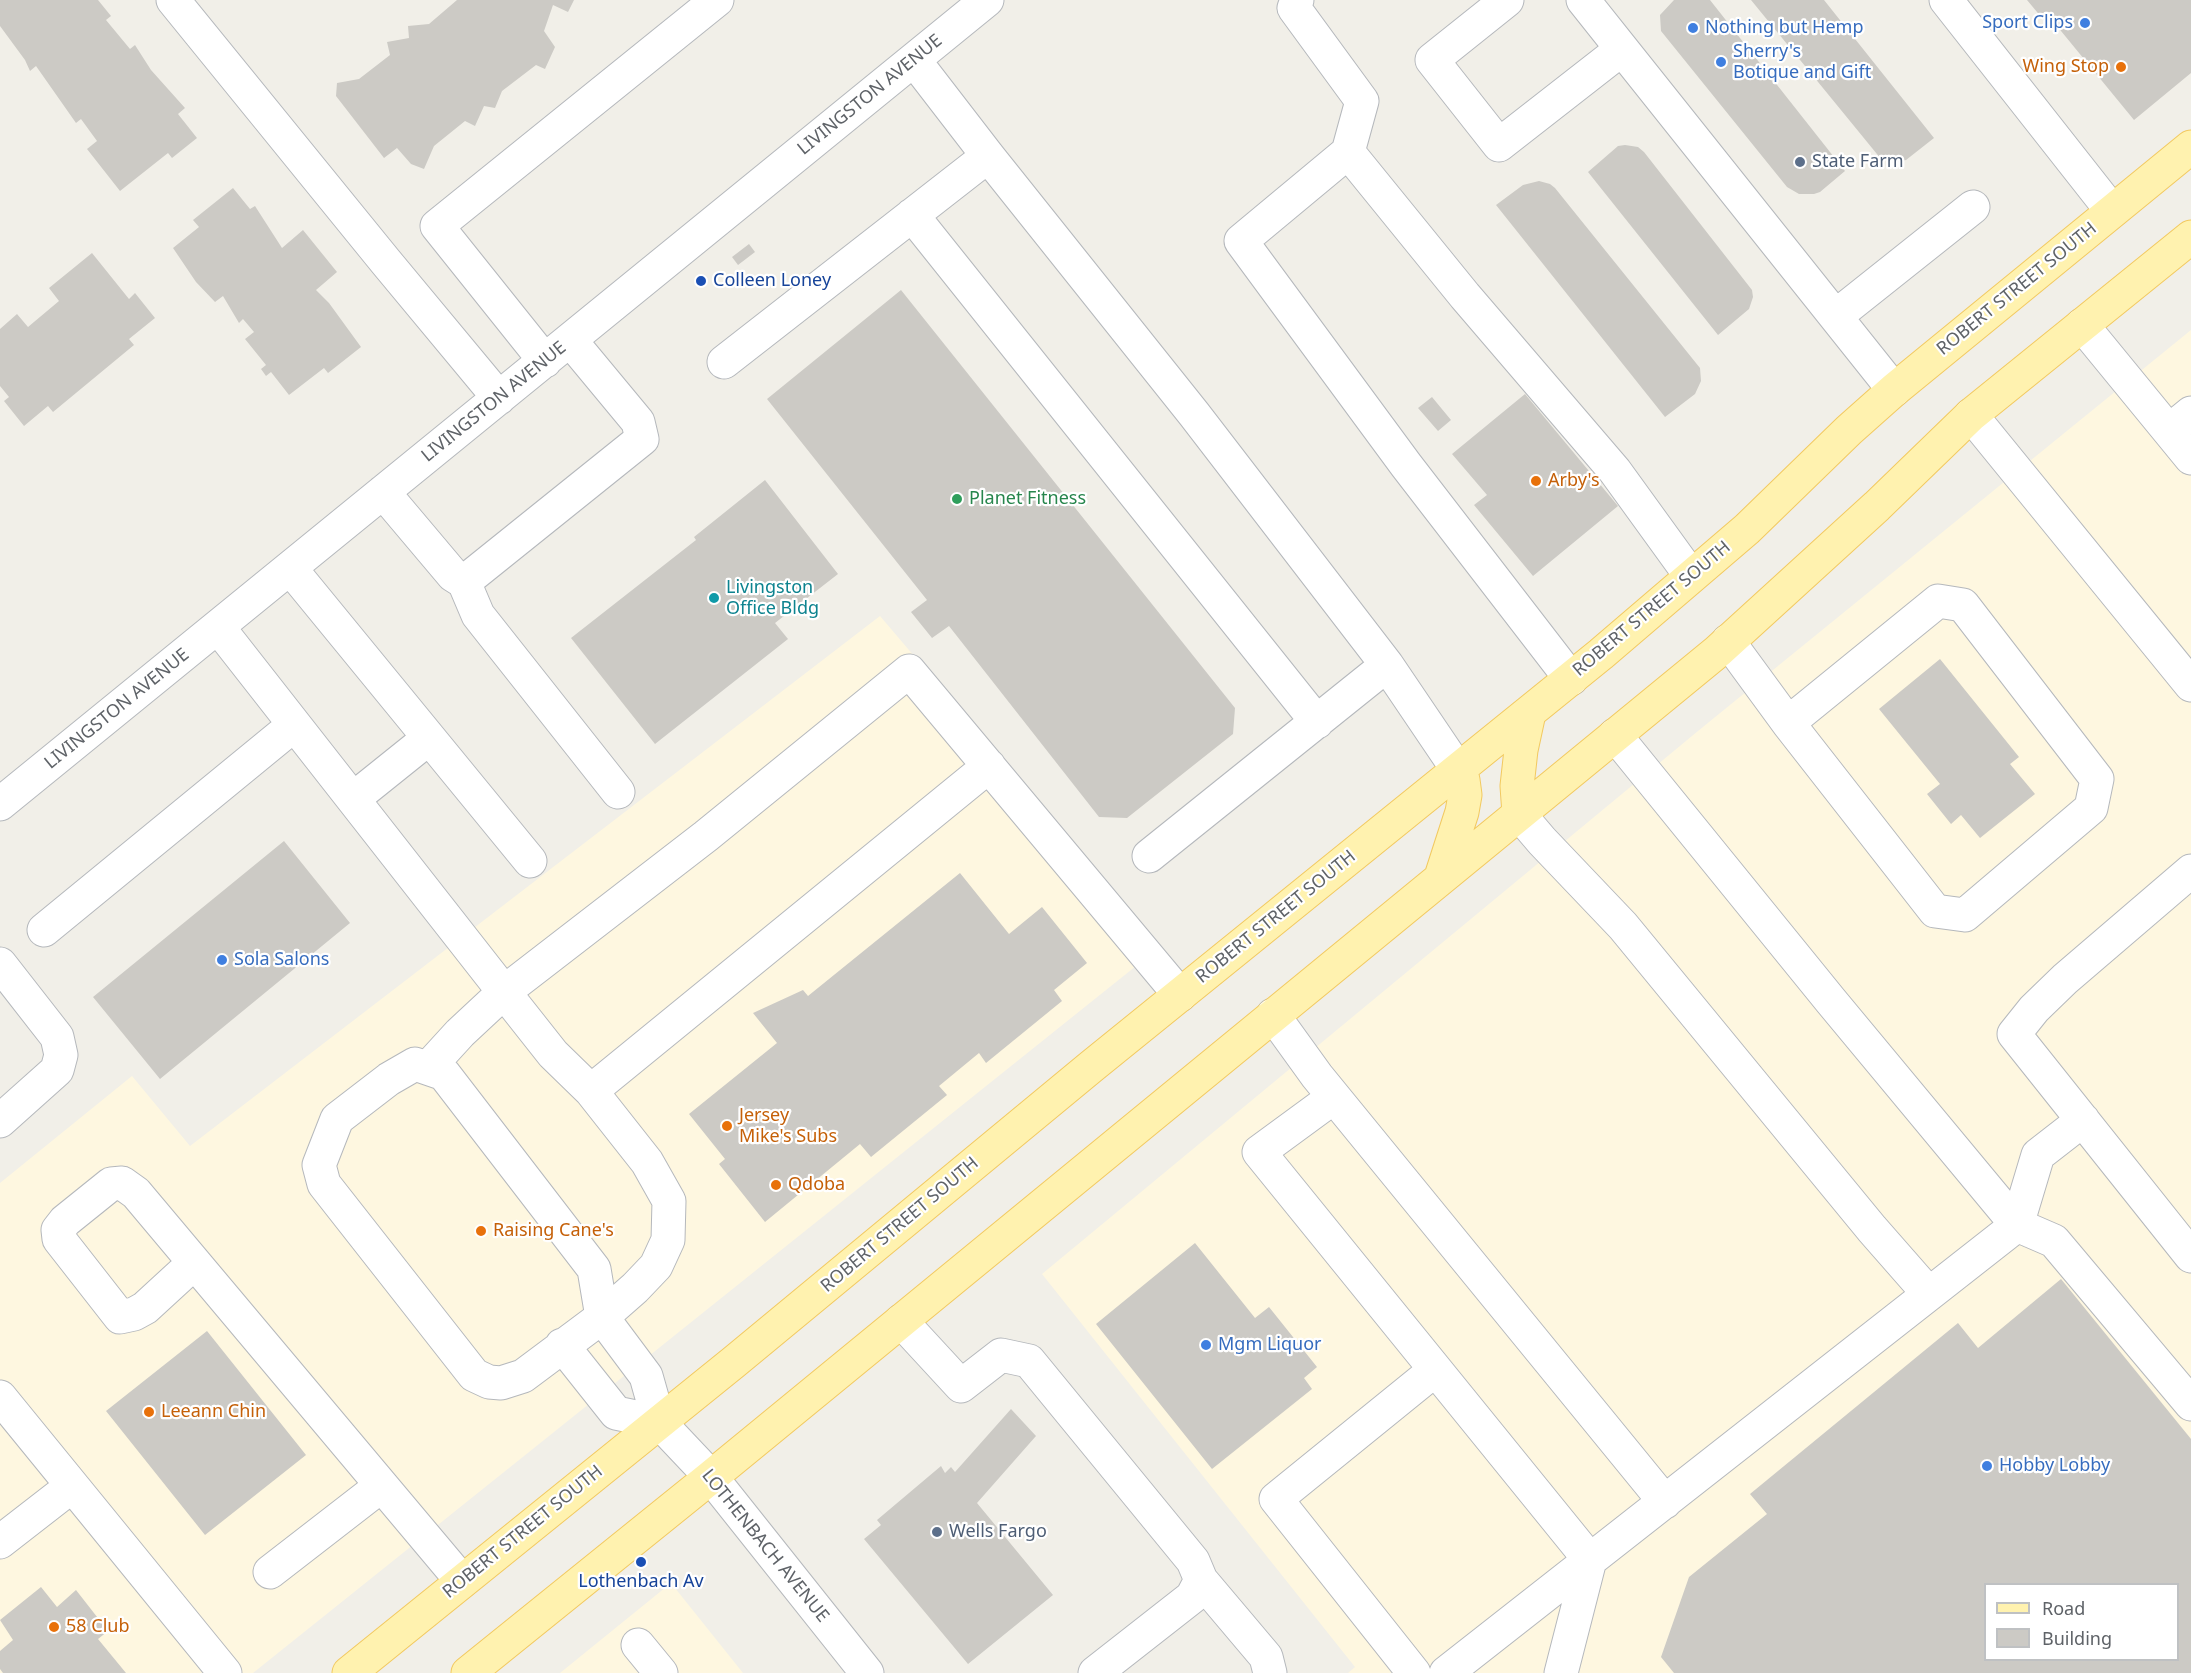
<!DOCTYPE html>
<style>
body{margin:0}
#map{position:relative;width:2191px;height:1673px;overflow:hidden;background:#f1efe8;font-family:"Noto Sans",sans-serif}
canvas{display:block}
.legend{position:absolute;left:1984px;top:1583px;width:195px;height:78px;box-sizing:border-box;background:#fff;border:2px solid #bfc1c3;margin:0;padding:8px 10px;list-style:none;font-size:18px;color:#5f6368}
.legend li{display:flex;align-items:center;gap:12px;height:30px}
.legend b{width:30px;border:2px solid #bfc1c3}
</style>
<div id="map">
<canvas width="2191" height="1673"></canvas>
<ul class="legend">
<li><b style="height:8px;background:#fff2af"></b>Road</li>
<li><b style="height:16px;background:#cccac5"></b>Building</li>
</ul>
</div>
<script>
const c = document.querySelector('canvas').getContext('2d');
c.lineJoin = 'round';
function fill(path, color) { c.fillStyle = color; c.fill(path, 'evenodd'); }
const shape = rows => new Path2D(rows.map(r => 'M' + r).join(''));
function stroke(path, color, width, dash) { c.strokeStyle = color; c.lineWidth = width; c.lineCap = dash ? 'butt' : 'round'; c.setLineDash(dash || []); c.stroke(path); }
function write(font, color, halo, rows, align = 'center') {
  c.font = font + ' "Noto Sans",sans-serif'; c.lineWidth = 4.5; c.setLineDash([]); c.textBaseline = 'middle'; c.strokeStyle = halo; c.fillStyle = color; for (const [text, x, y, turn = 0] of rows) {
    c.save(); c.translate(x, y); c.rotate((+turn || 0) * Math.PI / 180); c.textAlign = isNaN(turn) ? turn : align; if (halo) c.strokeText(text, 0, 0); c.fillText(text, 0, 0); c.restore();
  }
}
const commercial = shape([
 [2191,330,2191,1673,1348,1673,1355,1667,1042,1274,1698,731],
 [1986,1584,2178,1584,2178,1660,1986,1660],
 [880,616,1161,946,253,1673,0,1673,0,1183,132,1076,190,1146],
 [671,1583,743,1673,560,1673]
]);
const building = shape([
 [0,0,98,0,111,16,106,20,130,49,135,45,151,70,185,108,178,114,197,138,172,158,168,153,120,191,87,149,97,141,81,119,76,123,36,66,30,71,25,60,0,26],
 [457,0,574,0,568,12,553,5,544,31,555,47,545,69,536,65,502,91,495,108,484,106,475,126,465,121,434,146,424,169,411,164,397,148,384,158,336,96,337,83,359,79,390,55,387,42,409,38,408,26,429,24],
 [1674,0,1710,0,1845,171,1820,192,1814,194,1799,194,1787,187,1661,31,1660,15],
 [1751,0,1824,0,1934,138,1906,160,1893,163,1881,159],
 [2027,0,2191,0,2191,73,2134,120,2052,20,2047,24],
 [1625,145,1638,147,1644,152,1752,290,1753,297,1749,309,1718,335,1588,172,1618,146],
 [1539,181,1550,184,1555,188,1700,368,1701,381,1695,394,1665,417,1496,205,1523,185],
 [233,188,250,209,255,206,282,248,303,230,337,272,316,290,329,303,361,347,328,373,324,368,289,395,271,372,266,376,261,369,266,365,245,339,254,332,243,319,239,323,223,296,215,302,196,282,173,248,199,227,193,220],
 [749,244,755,252,738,265,732,257],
 [92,253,129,299,135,293,155,318,129,339,134,345,53,412,48,406,24,426,4,401,9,397,0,386,0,329,17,314,28,327,59,301,49,288],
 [901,290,1235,708,1233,734,1127,818,1099,817,949,626,932,638,911,612,927,600,767,399],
 [1525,394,1618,506,1533,576,1474,505,1487,495,1452,454],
 [1432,397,1451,420,1438,431,1418,408],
 [765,480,838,574,775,623,788,639,655,744,571,638,696,540,694,537],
 [1940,659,2019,757,2010,764,2035,794,1980,838,1961,815,1951,824,1927,794,1940,784,1879,709],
 [284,841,350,923,160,1079,93,997],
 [960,873,1009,934,1042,907,1087,963,1054,990,1062,1001,986,1063,979,1053,939,1086,947,1095,871,1157,860,1144,765,1222,719,1164,725,1159,689,1114,777,1043,753,1013,803,990,808,996],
 [1195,1243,1255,1318,1269,1307,1317,1367,1304,1378,1312,1389,1212,1469,1096,1324],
 [2061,1279,2191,1439,2191,1673,1674,1673,1661,1657,1689,1577,1767,1514,1750,1494,1958,1323,1978,1348],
 [1986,1584,2178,1584,2178,1660,1986,1660],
 [207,1331,306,1455,205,1535,106,1411],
 [1011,1409,1036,1436,977,1503,1053,1595,968,1664,864,1539,881,1525,877,1520,941,1466,945,1473,951,1467,955,1472],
 [41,1587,57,1607,76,1590,108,1631,98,1639,126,1673,3,1673,0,1669,0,1651,13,1640,0,1620]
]);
const minor = shape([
 [173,0,386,262,499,398],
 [1297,0,1294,8,1362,101,1348,152,1465,296,1615,471,1691,576],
 [1507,0,1432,60,1499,145,1622,49,1583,0],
 [1946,0,2112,211],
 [1622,49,1894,390],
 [914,60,988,156,1194,414,1387,665,1458,770],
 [1348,152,1241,241,1406,465,1571,679],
 [912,215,1317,722],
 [1836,316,1973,207],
 [2082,325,2191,458],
 [545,361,437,226,717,0],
 [724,362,988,156],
 [1971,415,2191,685],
 [2169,431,2191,413],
 [383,492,453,575,464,582,642,439,638,422,570,340],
 [290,568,530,861],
 [464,582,478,615,618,792],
 [218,627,504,992,706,836,909,671,1180,995],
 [1728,641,1788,723,1935,911,1965,915,2091,808,2097,779,1963,605,1938,601,1788,723],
 [1615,735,1831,1001,2017,1225,2054,1241,2191,1404],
 [353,799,429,738],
 [0,804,987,0],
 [1519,814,1542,841,1623,926,1872,1229,1929,1294],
 [1149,856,1387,665],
 [2191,871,2065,979,2034,1009,2014,1034,2191,1256],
 [44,930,294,725],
 [0,964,57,1037,61,1055,57,1070,0,1121],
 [1273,1015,1317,1076,1665,1502],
 [428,1068,460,1033,504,992,553,1054,591,1091,647,1162,669,1201,668,1240,656,1266,635,1288,602,1317,523,1376,501,1383,489,1382,474,1375,324,1184,319,1165,337,1119,389,1079,415,1064,444,1074,594,1269,602,1317,646,1376,659,1422,711,1477,867,1673],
 [591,1091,989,766],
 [1334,1097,1259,1152,1590,1560,1561,1673],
 [194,1263,145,1308,134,1314,120,1317,59,1239,58,1230,65,1221,111,1184,122,1183,136,1193,462,1581],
 [901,1321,961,1386,1001,1355,1029,1361,1193,1561,1201,1580,1192,1597,1095,1673],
 [562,1345,616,1413,659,1422],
 [0,1397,225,1673],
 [0,1542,72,1486],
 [270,1572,381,1486],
 [1201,1580,1266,1657,1270,1673],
 [638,1645,661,1673],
 [1414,1673,1276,1499,1435,1370],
 [1446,1673,2017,1225,2038,1155,2083,1120]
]);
const major = shape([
 [1519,814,1517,786,1521,750,1529,713],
 [1441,877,1462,812,1465,795,1463,780,1458,770],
 [349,1673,734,1362,1092,1066,1601,654,1747,529,1849,430,1894,390,2191,147],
 [468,1673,711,1477,1718,651,1877,506,1971,415,2191,237]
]);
const markers = [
 [2085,23,6,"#3f7fe0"],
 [1693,28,6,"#3f7fe0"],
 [1721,62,6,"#3f7fe0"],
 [2121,67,6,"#e8710a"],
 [1800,162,6,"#5c6f8a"],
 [701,281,6,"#1a4fb4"],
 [1536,481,6,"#e8710a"],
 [957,499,6,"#2e9e5b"],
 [714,598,6,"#0f9aa8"],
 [222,960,6,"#3f7fe0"],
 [727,1126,6,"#e8710a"],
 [776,1185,6,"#e8710a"],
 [481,1231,6,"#e8710a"],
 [1206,1345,6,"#3f7fe0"],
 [149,1412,6,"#e8710a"],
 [1987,1466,6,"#3f7fe0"],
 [937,1532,6,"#5c6f8a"],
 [641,1562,6,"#1a4fb4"],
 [54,1627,6,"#e8710a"]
];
const shopNames = [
 ["Sport Clips",2073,23,"right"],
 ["Nothing but Hemp",1705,28],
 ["Sherry's",1733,52],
 ["Botique and Gift",1733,73],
 ["Sola Salons",234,960],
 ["Mgm Liquor",1218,1345],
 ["Hobby Lobby",1999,1466]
];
const foodNames = [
 ["Wing Stop",2109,67,"right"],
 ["Arby's",1548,481],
 ["Jersey",739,1116],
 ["Mike's Subs",739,1137],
 ["Qdoba",788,1185],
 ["Raising Cane's",493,1231],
 ["Leeann Chin",161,1412],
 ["58 Club",66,1627]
];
const streetNames = [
 ["LIVINGSTON AVENUE",870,95,-39],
 ["ROBERT STREET SOUTH",2017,289,-39],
 ["LIVINGSTON AVENUE",494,402,-39],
 ["ROBERT STREET SOUTH",1652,609,-40],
 ["LIVINGSTON AVENUE",117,709,-39],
 ["ROBERT STREET SOUTH",1276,917,-39],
 ["ROBERT STREET SOUTH",900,1225,-40],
 ["ROBERT STREET SOUTH",523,1532,-39],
 ["LOTHENBACH AVENUE",765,1546,51]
];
const serviceNames = [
 ["State Farm",1812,162],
 ["Wells Fargo",949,1532]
];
const transitNames = [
 ["Colleen Loney",713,281],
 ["Lothenbach Av",641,1582,"center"]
];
const leisureNames = [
 ["Planet Fitness",969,499]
];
const cultureNames = [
 ["Livingston",726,588],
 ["Office Bldg",726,609]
];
fill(commercial, '#fef7e0');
fill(building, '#cccac5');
stroke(minor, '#b5b8bc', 35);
stroke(major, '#f2c960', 35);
stroke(minor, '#fff', 33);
stroke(major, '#fff2af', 33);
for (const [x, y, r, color] of markers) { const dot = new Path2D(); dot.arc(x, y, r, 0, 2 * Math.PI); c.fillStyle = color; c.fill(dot); stroke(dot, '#fff', 2); }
write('18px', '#366cbe', '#fff', shopNames, 'left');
write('18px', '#c56008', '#fff', foodNames, 'left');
write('18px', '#5f6368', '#fff', streetNames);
write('18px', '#4e5e75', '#fff', serviceNames, 'left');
write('18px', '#164399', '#fff', transitNames, 'left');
write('18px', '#27864d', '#fff', leisureNames, 'left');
write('18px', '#0d838f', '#fff', cultureNames, 'left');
</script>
